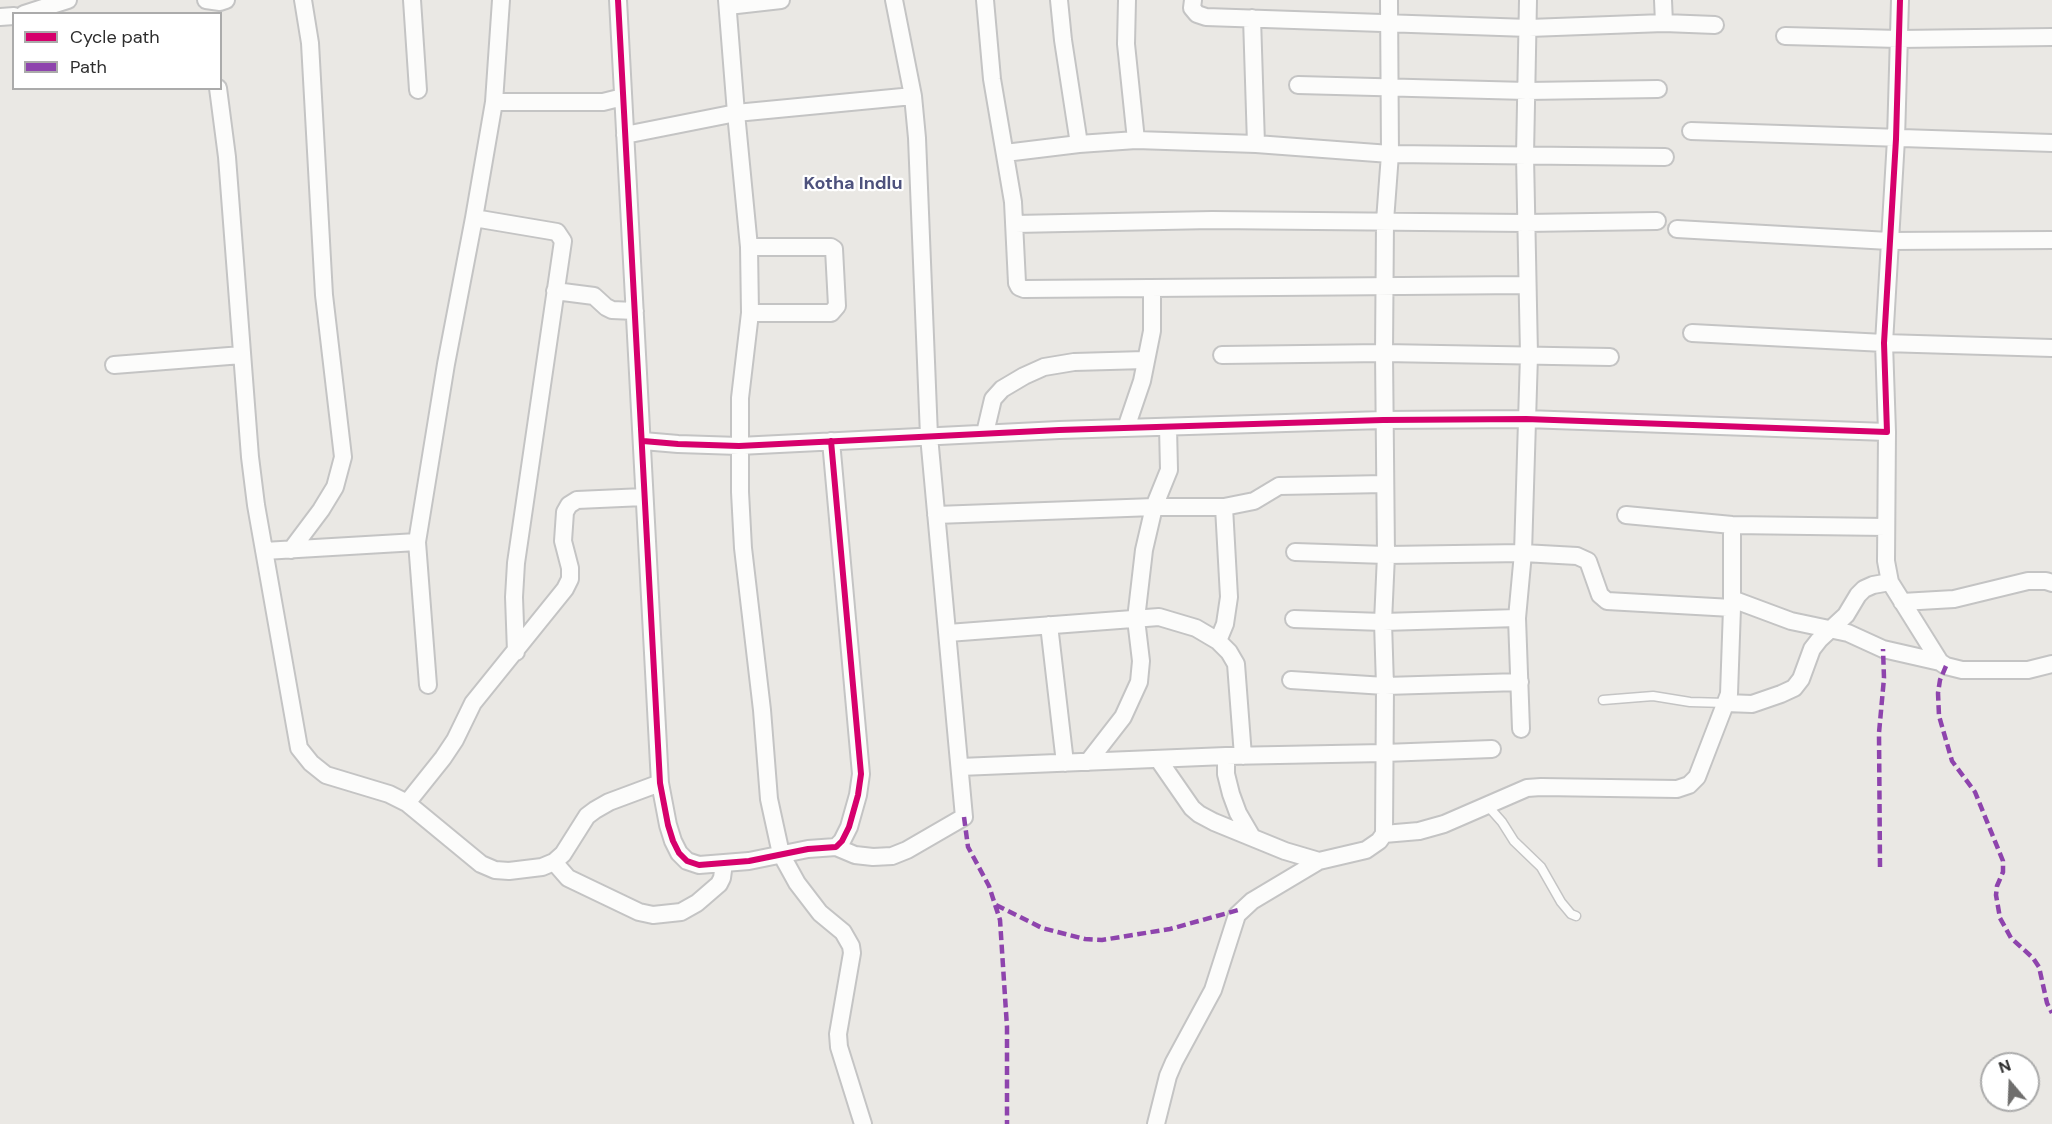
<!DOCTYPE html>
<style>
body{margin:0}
#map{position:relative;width:2052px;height:1124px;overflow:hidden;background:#eae8e4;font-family:"DM Sans",sans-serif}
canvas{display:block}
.legend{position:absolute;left:12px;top:12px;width:210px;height:78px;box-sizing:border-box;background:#fff;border:2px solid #ababab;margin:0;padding:8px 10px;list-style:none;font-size:18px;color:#2d2d2d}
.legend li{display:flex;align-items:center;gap:12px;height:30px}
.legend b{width:30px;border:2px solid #ababab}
.north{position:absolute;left:1980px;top:1052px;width:60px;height:60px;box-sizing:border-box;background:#fff;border:2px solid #ababab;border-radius:50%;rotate:341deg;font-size:16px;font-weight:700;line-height:24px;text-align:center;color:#2d2d2d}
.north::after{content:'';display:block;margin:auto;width:21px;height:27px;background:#6f6e6d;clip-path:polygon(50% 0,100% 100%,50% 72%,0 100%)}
</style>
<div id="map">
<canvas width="2052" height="1124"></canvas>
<ul class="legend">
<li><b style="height:8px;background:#d6006c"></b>Cycle path</li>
<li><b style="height:8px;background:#8e44ad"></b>Path</li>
</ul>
<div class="north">N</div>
</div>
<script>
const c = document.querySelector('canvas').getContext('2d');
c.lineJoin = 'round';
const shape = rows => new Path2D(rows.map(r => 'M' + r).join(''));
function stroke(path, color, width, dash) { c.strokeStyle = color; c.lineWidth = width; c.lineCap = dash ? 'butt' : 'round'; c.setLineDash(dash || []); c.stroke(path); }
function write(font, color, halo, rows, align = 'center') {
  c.font = font + ' "DM Sans",sans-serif'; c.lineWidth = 4.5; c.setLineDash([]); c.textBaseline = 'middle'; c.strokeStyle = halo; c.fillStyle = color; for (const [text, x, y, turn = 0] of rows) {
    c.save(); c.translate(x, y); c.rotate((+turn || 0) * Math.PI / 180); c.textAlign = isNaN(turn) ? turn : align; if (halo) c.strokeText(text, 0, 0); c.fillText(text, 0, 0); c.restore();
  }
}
const lane = shape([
 [1603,700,1653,696,1690,702,1726,703],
 [1487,805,1502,822,1514,841,1541,867,1561,902,1571,914,1576,916]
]);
const street = shape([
 [206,0,220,2,226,0],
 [412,0,418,90],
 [618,0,660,783,668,825,673,841,679,853,687,861,699,865,749,861,808,849,836,847,842,841,849,827,858,795,861,774,831,441],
 [727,0,736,113,913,96],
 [985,0,992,79,1013,202,1017,283,1019,287,1024,289,1527,285],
 [1059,0,1063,40,1079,144],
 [1127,0,1126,44,1136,140],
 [1193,0,1192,8,1197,14,1206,17,1529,28,1664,23,1715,25],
 [1663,0,1664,23],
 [728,6,781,0],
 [24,14,68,0],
 [0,17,14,16],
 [1252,18,1256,144],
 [1785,36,1899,39,2052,37],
 [1298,85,1527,91,1658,89],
 [218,88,227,157,250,457,256,505,299,748,311,763,326,775,389,794,407,803,481,864,495,870,509,871,542,867,554,862,563,854,587,816,595,810,609,802,660,783],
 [494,102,603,102,623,97],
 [1691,131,2052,143],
 [625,135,736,113,749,247,750,313,740,398,740,492,743,548,762,710,769,799,781,854,797,883,820,913,843,932,851,946,852,953,838,1034,839,1047,863,1124],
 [1005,153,1079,144,1136,140,1256,144,1390,154,1665,157],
 [474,218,557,232,563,241,516,563,514,597,516,652],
 [1015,224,1212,220,1526,223,1657,221],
 [1677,229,1889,241,2052,240],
 [749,247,831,247,834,249,837,306,831,313,750,313],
 [555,291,594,296,606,307,612,310,635,311],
 [1692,333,1884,343,2052,348],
 [1222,355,1384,353,1610,357],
 [114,365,242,355],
 [1126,428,1142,381,1152,331,1152,288],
 [1887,432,1886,561,1890,582,1940,662,1946,666,1962,670,2028,670,2052,664],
 [985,433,993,399,1002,389,1024,376,1044,367,1074,362,1145,360],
 [643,441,678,444,739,446,1059,430,1383,420,1526,419,1887,432,1884,343,1896,139,1900,0],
 [936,515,1154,507,1224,507,1254,501,1279,486,1385,484],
 [1626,515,1732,525,1886,527],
 [291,550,321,510,335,487,343,457,324,295,310,43,303,0],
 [264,551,417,542],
 [1295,552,1386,555,1523,553,1577,556,1588,561,1600,595,1607,601,1732,608],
 [1732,599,1791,621,1848,633,1883,649,1940,662],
 [1902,602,1954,599,2028,581,2046,581,2052,583],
 [1294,619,1383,622,1517,618],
 [1049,625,1065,763],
 [948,633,1159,617,1196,628,1218,641,1229,652,1236,664,1243,756],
 [1218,641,1225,624,1229,597,1224,507],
 [1291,680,1385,686,1520,682],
 [428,685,417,542,446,364,474,218,494,102,501,0],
 [1726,703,1752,704,1781,694,1794,688,1801,679,1812,649,1819,640,1846,615,1858,595,1864,589,1873,585,1890,582],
 [1521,729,1517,618,1523,553,1529,355,1525,156,1528,0],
 [1226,756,1226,774,1231,794,1238,813,1252,837],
 [1158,759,1192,808,1199,814,1214,822,1285,851,1319,861],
 [1088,762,1123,717,1139,682,1141,661,1136,619,1144,550,1154,507,1169,470,1168,427],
 [960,767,1226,756,1384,753,1492,749],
 [407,803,443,758,455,740,473,703,565,589,570,579,570,568,563,541,565,512,569,505,577,500,644,497],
 [1384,834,1419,831,1444,824,1527,788,1541,787,1677,789,1689,785,1697,777,1729,694,1732,608,1732,525],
 [836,847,855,855,873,857,892,856,907,850,964,817,929,436,917,138,913,96,894,0],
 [554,862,568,878,639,912,653,915,681,912,697,903,719,884,722,878,724,863],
 [1156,1124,1168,1076,1174,1062,1213,990,1237,915,1252,901,1319,861,1366,850,1379,841,1384,834,1385,686,1383,622,1386,555,1384,353,1385,221,1390,154,1389,0]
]);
const quiet = shape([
 [1946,666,1940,680,1938,693,1939,716,1952,761,1975,792,2003,861,2003,872,1997,886,1996,895,2000,918,2011,938,2033,958,2039,967,2047,1003,2052,1013],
 [964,817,968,847,989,886,1000,920,1007,1027,1007,1124],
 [1880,867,1879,733,1884,678,1883,649],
 [996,905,1042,928,1085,939,1102,940,1170,929,1242,909]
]);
const cycleway = shape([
 [618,0,660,783,668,825,673,841,679,853,687,861,699,865,749,861,808,849,836,847,842,841,849,827,858,795,861,774,831,441],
 [643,441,678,444,739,446,1059,430,1383,420,1526,419,1887,432,1884,343,1896,139,1900,0]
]);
const neighbourhoodNames = [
 ["Kotha Indlu",853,184]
];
stroke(lane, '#c4c4c4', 11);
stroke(street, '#c4c4c4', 20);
stroke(lane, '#fcfcfb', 8);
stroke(street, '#fcfcfb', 16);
stroke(quiet, '#8e44ad', 4.5, [9, 4.5]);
stroke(cycleway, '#d6006c', 6);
write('bold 18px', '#4e527d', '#fff', neighbourhoodNames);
</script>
